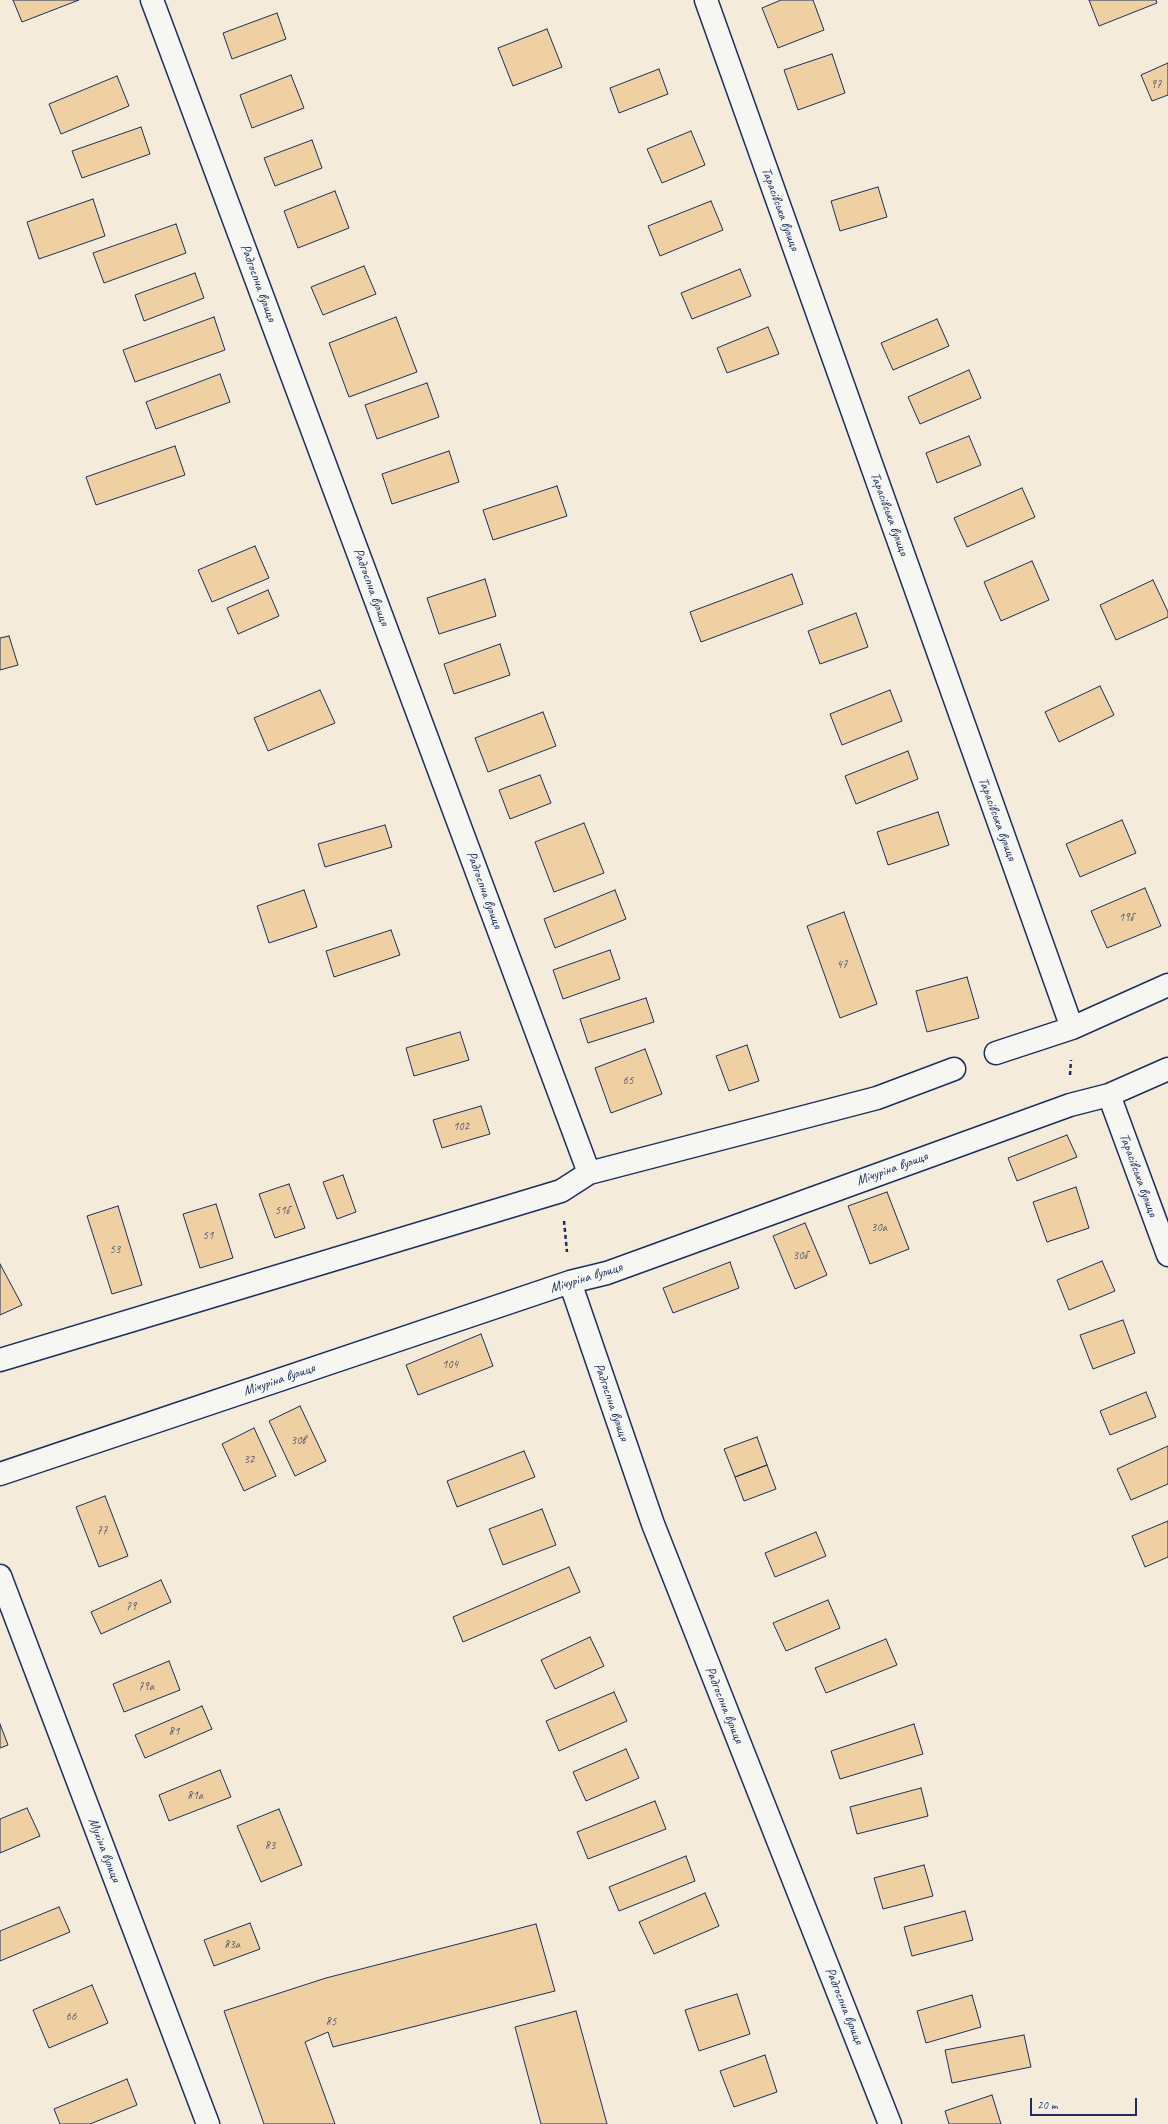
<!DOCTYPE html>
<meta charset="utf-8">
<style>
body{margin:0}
#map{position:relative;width:1168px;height:2124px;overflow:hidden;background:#f4ebda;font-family:Caveat,sans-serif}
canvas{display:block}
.scale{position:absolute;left:1030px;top:2098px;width:107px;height:18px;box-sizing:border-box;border:2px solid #1b2f5e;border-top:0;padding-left:5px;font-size:12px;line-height:14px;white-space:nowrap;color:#1b2f5e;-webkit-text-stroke:3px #f6f6f2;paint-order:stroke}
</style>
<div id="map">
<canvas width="1168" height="2124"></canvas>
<div class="scale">20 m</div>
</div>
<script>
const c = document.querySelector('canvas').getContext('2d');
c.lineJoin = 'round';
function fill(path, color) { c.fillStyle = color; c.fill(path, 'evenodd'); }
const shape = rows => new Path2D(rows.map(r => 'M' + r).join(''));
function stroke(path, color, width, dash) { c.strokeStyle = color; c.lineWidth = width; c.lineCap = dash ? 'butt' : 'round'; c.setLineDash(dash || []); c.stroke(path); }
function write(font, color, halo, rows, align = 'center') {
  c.font = font + ' Caveat,sans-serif'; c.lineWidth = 3; c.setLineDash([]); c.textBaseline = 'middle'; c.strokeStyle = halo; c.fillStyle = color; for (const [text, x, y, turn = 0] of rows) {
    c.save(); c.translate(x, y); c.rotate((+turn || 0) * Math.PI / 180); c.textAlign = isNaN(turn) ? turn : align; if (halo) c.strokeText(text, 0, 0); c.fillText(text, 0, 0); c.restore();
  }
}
const building = shape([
 [13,0,79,0,22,22,13,0],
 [781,0,813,0,824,30,778,48,762,8,781,0],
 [1089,0,1156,0,1157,3,1099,26,1089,0],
 [277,13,286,39,232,59,223,33,277,13],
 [547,29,562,67,513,86,498,48,547,29],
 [832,54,845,93,798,110,784,70,832,54],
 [1168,63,1168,95,1152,101,1141,75,1168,63],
 [659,69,668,94,619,113,610,88,659,69],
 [291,75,304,108,252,128,240,95,291,75],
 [117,76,129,106,61,134,49,104,117,76],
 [141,127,150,154,82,178,72,151,141,127],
 [691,131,705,165,662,183,647,149,691,131],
 [312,140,322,168,275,186,264,158,312,140],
 [878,187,887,217,840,231,831,201,878,187],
 [335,191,349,228,298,248,284,211,335,191],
 [93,199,105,236,39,259,27,222,93,199],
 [711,201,723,230,660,256,648,226,711,201],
 [176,224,186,253,104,283,93,253,176,224],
 [364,266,376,294,323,315,311,287,364,266],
 [740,269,751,296,692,319,681,293,740,269],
 [195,273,204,298,144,321,135,295,195,273],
 [214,317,225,350,135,382,123,350,214,317],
 [396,317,417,372,349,397,329,343,396,317],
 [937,319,949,346,893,370,881,343,937,319],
 [768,327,779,354,727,373,717,348,768,327],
 [969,370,981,398,920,424,908,397,969,370],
 [220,374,230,402,156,429,146,402,220,374],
 [427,383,439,417,377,439,365,405,427,383],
 [969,436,981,465,937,483,926,453,969,436],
 [175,446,185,475,96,505,86,477,175,446],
 [449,451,459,482,392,504,382,474,449,451],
 [557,486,567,516,493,540,483,510,557,486],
 [1022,488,1035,517,967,547,954,518,1022,488],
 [255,546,269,578,212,602,198,570,255,546],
 [1032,561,1049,600,1001,621,984,582,1032,561],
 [792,574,803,604,701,642,690,612,792,574],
 [485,579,496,616,439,634,427,598,485,579],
 [1153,580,1168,612,1168,617,1116,640,1100,605,1153,580],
 [268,590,279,616,238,634,227,608,268,590],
 [856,613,868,647,820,664,808,631,856,613],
 [9,636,18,665,0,670,0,638,9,636],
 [500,644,510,675,454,694,444,664,500,644],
 [1100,686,1114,715,1059,742,1045,712,1100,686],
 [320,690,335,723,268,751,254,718,320,690],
 [890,690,902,721,842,745,830,714,890,690],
 [543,712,556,746,488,772,475,738,543,712],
 [908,751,918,779,856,804,845,776,908,751],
 [540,775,551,803,510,819,499,790,540,775],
 [938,812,949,845,888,865,877,832,938,812],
 [1122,820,1136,853,1080,877,1066,844,1122,820],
 [584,823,604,873,554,892,535,842,584,823],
 [385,825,392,847,325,867,318,844,385,825],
 [1145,888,1161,926,1107,948,1091,911,1145,888],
 [304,890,317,927,269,943,257,906,304,890],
 [615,890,626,919,555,948,544,919,615,890],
 [844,912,877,1004,840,1018,807,926,844,912],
 [391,930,400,955,334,977,326,951,391,930],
 [610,950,620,979,563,999,553,970,610,950],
 [967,977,979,1018,927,1032,916,991,967,977],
 [646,998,654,1022,588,1043,580,1019,646,998],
 [460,1032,469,1060,414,1076,406,1048,460,1032],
 [747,1045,759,1081,729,1091,716,1056,747,1045],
 [645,1049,662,1094,611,1113,595,1068,645,1049],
 [481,1106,490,1134,442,1148,433,1120,481,1106],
 [1067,1135,1077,1157,1017,1181,1008,1158,1067,1135],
 [343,1175,356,1212,337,1219,323,1182,343,1175],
 [289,1184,305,1228,275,1238,259,1194,289,1184],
 [1076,1187,1089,1228,1047,1242,1033,1202,1076,1187],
 [887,1192,909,1249,870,1264,848,1206,887,1192],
 [216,1204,233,1258,200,1268,183,1214,216,1204],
 [118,1206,142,1285,112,1294,87,1216,118,1206],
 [805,1223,827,1275,795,1289,773,1236,805,1223],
 [1102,1261,1115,1291,1069,1310,1057,1280,1102,1261],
 [730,1262,739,1288,673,1313,663,1288,730,1262],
 [0,1264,22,1305,0,1315,0,1264],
 [1123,1320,1135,1353,1093,1369,1080,1335,1123,1320],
 [481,1334,493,1366,418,1395,406,1365,481,1334],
 [1146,1392,1156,1417,1110,1435,1100,1411,1146,1392],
 [300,1406,326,1461,295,1476,269,1421,300,1406],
 [254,1428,276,1476,244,1491,222,1444,254,1428],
 [757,1437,767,1465,735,1477,724,1449,757,1437],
 [1168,1446,1168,1484,1131,1500,1117,1469,1168,1446],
 [524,1451,535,1477,457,1507,447,1481,524,1451],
 [767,1465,776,1489,744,1501,735,1477,767,1465],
 [105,1496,128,1556,99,1567,76,1507,105,1496],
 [542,1509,556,1545,503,1565,489,1529,542,1509],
 [1168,1521,1168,1557,1145,1567,1132,1536,1168,1521],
 [816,1532,826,1556,775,1577,765,1553,816,1532],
 [569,1567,580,1592,463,1642,453,1617,569,1567],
 [161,1580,171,1602,101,1634,91,1612,161,1580],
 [828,1600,840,1628,786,1651,773,1623,828,1600],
 [590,1637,604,1666,555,1689,541,1660,590,1637],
 [886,1639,897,1665,826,1693,815,1668,886,1639],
 [169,1661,180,1690,124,1712,113,1684,169,1661],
 [614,1692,627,1721,559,1751,546,1721,614,1692],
 [202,1706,212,1729,145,1758,135,1735,202,1706],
 [0,1724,8,1745,0,1748,0,1724],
 [914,1724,923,1754,840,1779,831,1751,914,1724],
 [626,1749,639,1778,586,1801,573,1772,626,1749],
 [220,1770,231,1797,169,1821,159,1795,220,1770],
 [921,1788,928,1816,857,1834,850,1807,921,1788],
 [655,1801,666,1829,588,1859,577,1832,655,1801],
 [27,1808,40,1836,0,1853,0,1819,27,1808],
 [279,1809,302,1865,261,1882,237,1826,279,1809],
 [686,1856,695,1881,619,1911,609,1887,686,1856],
 [924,1865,933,1896,883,1909,874,1878,924,1865],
 [705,1893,719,1926,654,1954,639,1922,705,1893],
 [59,1907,70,1932,0,1961,0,1931,59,1907],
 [965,1911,973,1940,912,1956,904,1927,965,1911],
 [250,1923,260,1949,214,1966,204,1940,250,1923],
 [536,1924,555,1991,333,2047,328,2032,305,2042,335,2124,264,2124,224,2011,326,1978,536,1924],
 [92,1985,108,2023,49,2048,33,2010,92,1985],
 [737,1994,750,2034,699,2051,685,2010,737,1994],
 [972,1995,981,2027,926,2043,917,2011,972,1995],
 [576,2011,607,2124,541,2124,515,2027,576,2011],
 [1024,2035,1031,2067,952,2083,945,2050,1024,2035],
 [765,2055,777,2092,734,2107,720,2071,765,2055],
 [127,2079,137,2105,90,2124,60,2124,54,2109,127,2079],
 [992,2095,1001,2124,949,2124,945,2111,992,2095]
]);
const path = shape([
 [1070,1075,1071,1060],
 [564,1221,567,1252]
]);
const minor = shape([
 [152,0,589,1173],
 [706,0,1072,1028],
 [996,1053,1072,1028,1168,985],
 [1109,1095,1168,1255],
 [570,1282,653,1524,890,2124],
 [0,1360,561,1191,589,1173,877,1098,954,1069],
 [0,1474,570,1282,607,1273,1070,1105,1109,1095,1168,1069],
 [0,1576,208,2124]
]);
const numberNames = [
 ["97",1156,85],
 ["19б",1126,918],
 ["47",842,965],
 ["65",628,1081],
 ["102",461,1127],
 ["51б",282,1211],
 ["30а",879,1228],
 ["51",208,1236],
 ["53",115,1250],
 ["30б",800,1256],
 ["104",450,1365],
 ["30в",298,1441],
 ["32",249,1460],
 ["77",102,1531],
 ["79",131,1607],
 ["79а",146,1687],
 ["81",174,1732],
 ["81а",195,1796],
 ["83",270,1846],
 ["83а",232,1945],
 ["66",71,2017],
 ["85",331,2022]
];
const streetNames = [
 ["Тарасівська вулиця",780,209,70],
 ["Радгоспна вулиця",258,283,70],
 ["Тарасівська вулиця",889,514,70],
 ["Радгоспна вулиця",371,587,70],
 ["Тарасівська вулиця",997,819,70],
 ["Радгоспна вулиця",484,890,70],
 ["Мічуріна вулиця",892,1169,-20],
 ["Тарасівська вулиця",1138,1175,70],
 ["Мічуріна вулиця",586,1278,-17],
 ["Мічуріна вулиця",279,1380,-19],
 ["Радгоспна вулиця",611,1402,71],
 ["Радгоспна вулиця",724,1705,68],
 ["Мухіна вулиця",104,1850,69],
 ["Радгоспна вулиця",844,2006,68]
];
fill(building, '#efd0a2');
stroke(building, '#1b2f5e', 1);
stroke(minor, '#1b2f5e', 25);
stroke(path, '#1b2f5e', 2.5, [4, 3]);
stroke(minor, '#f6f6f2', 22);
write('12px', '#50576f', null, numberNames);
write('14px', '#1b2f5e', '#f6f6f2', streetNames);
</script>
